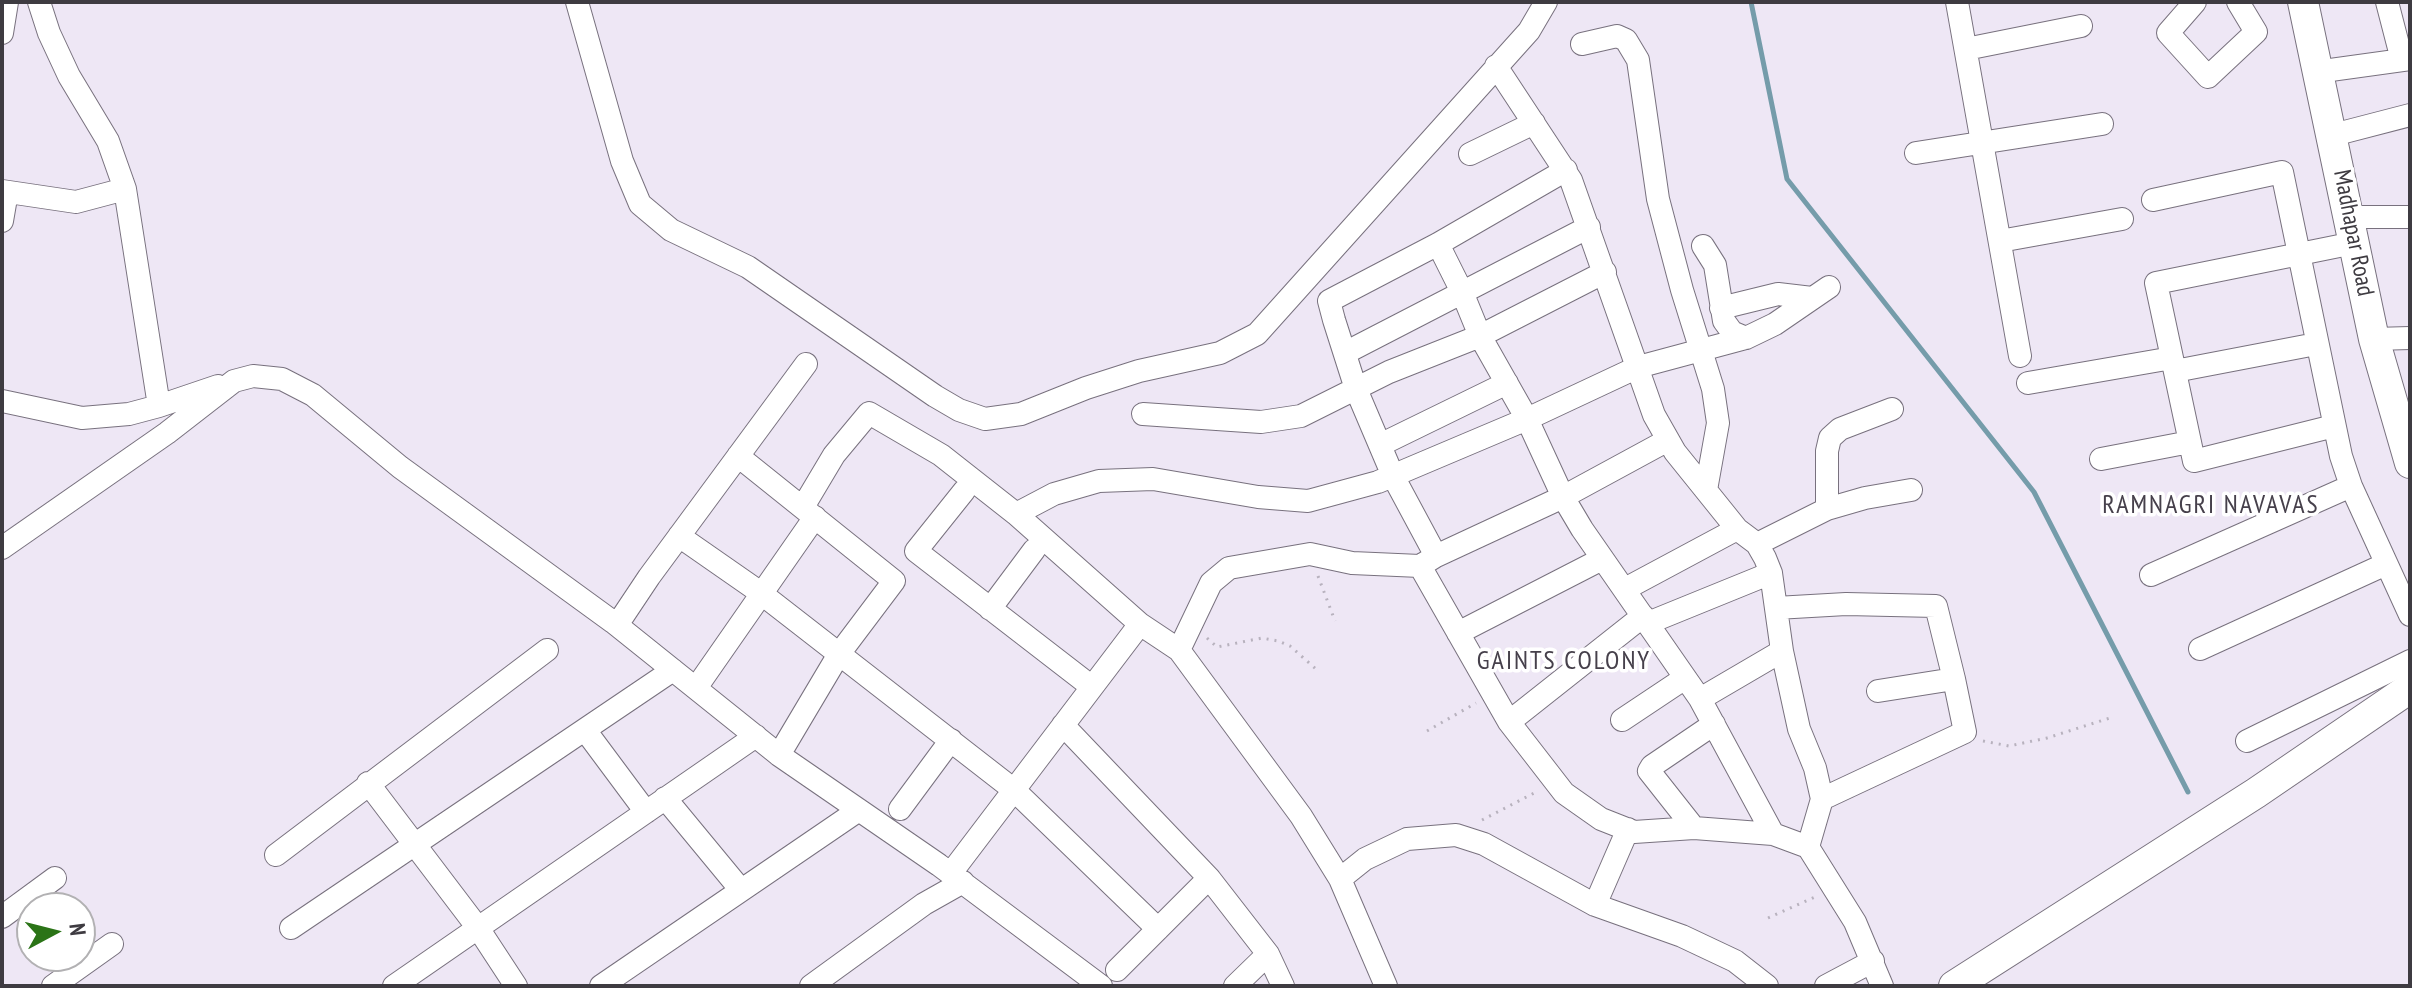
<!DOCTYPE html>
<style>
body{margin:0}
#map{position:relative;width:2412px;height:988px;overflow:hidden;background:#eee7f5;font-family:"PT Sans Narrow",sans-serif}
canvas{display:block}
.frame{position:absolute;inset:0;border:4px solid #3e3b41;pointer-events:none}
.north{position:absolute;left:16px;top:892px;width:80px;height:80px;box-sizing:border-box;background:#fff;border:2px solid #b2b1b3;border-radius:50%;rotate:83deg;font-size:22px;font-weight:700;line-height:32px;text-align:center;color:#3e3b41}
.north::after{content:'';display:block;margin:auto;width:28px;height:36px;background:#2b7417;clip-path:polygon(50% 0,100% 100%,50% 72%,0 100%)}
</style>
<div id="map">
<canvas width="2412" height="988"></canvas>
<div class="frame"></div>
<div class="north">N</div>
</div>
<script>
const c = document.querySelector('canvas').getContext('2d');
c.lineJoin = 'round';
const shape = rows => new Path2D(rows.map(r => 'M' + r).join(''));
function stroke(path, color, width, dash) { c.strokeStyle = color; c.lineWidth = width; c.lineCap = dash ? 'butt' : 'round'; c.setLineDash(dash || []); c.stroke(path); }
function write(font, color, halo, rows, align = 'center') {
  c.font = font + ' "PT Sans Narrow",sans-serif'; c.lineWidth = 7; c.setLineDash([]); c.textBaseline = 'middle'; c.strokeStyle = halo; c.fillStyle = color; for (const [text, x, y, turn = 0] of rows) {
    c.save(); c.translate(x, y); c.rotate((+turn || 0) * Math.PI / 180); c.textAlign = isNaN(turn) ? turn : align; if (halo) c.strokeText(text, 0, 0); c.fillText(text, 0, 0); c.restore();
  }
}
const stream = shape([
 [1751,2,1787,179,2034,492,2188,792]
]);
const path = shape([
 [1318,576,1335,621],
 [1207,638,1217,647,1262,638,1278,641,1290,646,1316,669],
 [1427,731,1476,703],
 [1983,741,2009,746,2047,738,2113,717],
 [1482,820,1538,791],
 [1768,918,1815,897]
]);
const street = shape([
 [39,2,49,33,69,76,108,141,125,189,159,406,218,386],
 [577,2,622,161,640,204,671,230,748,267,935,396,959,410,985,419,1021,414,1086,388,1139,371,1220,353,1257,334,1529,31,1546,2],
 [1957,2,2020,356],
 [2195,2,2168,33,2208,77,2256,32,2238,2],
 [2387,2,2402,60],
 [2,33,7,2],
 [1582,44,1617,36,1626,40,1638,60,1658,199,1682,290,1713,389,1718,423,1706,490],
 [1966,49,2081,26],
 [1496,66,1571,180,1654,415,1675,452,1737,529,1757,544,1765,558,1771,573,1782,651,1799,729,1815,768,1822,799,1808,847,1855,922,1882,986],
 [2316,72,2410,59],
 [2333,135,2410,115],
 [1916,153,2102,124],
 [1470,154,1534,123],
 [1566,170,1438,244,1329,301,1334,320,1356,389,1393,476,1436,556,1420,566,1509,722,1564,793,1601,819,1634,832,1694,828,1773,834],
 [2,191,76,202,125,189],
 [2153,200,2282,172,2341,456,2351,486,2410,615],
 [2349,217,2410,217],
 [2,221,7,192],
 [2000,241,2122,219],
 [1438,244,1462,292,1480,336,1527,419,1563,497,1582,529,1700,699,1773,834,1808,847],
 [1703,246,1715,265,1724,321,1732,332,1746,338],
 [1721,308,1778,294,1812,298],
 [2374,339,2410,338],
 [1345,353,1589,227],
 [2175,371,2316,344],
 [2028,383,2172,358],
 [2,401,82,418,129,414,159,406],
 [1143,414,1261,422,1301,416,1389,372,1480,336,1605,272],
 [2334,426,2194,461,2156,283,2354,243],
 [1380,445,1507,383],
 [738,456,894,581,839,654,779,755],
 [2101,459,2190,442],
 [964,491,916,551,1092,687],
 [803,507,834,455,869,413,941,455,1016,514,1140,624,1179,650,1301,816,1340,879,1386,986],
 [1827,509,1827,451,1830,438,1840,429,1892,409],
 [1016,514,1054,494,1099,481,1153,479,1258,497,1308,501,1378,482,1527,419,1638,367,1746,338,1775,324,1829,287],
 [679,536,758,591,1014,790,1158,929],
 [1757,544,1827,509,1865,498,1911,490],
 [2,548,167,433,234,381,253,376,282,379,313,395,400,467,613,622,779,755,939,865,1101,986],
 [1436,556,1563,497,1668,440],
 [2151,575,2351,486],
 [1625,589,1737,529],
 [1776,608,1846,604,1936,606,1954,679,1965,732,1822,799],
 [990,609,1034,550],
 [1648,623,1771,573],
 [617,625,649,577,806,364],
 [1458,633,1602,559],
 [2200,649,2386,564],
 [1179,650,1211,583,1229,568,1310,554,1352,563,1420,566],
 [696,688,815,517],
 [1878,691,1954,679],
 [1700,699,1782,651],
 [1622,720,1685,678],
 [1509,722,1643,616],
 [1063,725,1209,878,1268,954,1283,986],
 [585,730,646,812],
 [2247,741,2410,661],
 [368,783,478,928,516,986],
 [665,798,741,890],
 [900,809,951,740],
 [1694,828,1649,771,1652,766,1714,724],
 [276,855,547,650],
 [951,873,1140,624],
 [1340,879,1365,859,1407,839,1456,835,1484,844,1595,905,1682,936,1735,961,1767,986],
 [1595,905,1628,829],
 [2,917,55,878],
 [291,928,673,670],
 [1117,970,1209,878],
 [53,986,112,944],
 [394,986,756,736],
 [601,986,859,810],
 [811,986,924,904,963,882],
 [1235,986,1268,954],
 [1826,986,1873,961]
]);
const secondary = shape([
 [2303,2,2374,339,2410,463],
 [1954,986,2256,793,2410,688]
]);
const streetNames = [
 ["Madhapar Road",2353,233,79]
];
const neighbourhoodNames = [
 ["RAMNAGRI NAVAVAS",2211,506],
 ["GAINTS COLONY",1564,662]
];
stroke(stream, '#759caa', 5);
stroke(street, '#78717e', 24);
stroke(secondary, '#78717e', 32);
stroke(path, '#b8b2be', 3, [2, 6]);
stroke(street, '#fff', 22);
stroke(secondary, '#fff', 30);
write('24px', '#3e3b41', '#fff', streetNames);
c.letterSpacing = '2px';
write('26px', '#46404b', '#fff', neighbourhoodNames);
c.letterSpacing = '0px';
</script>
